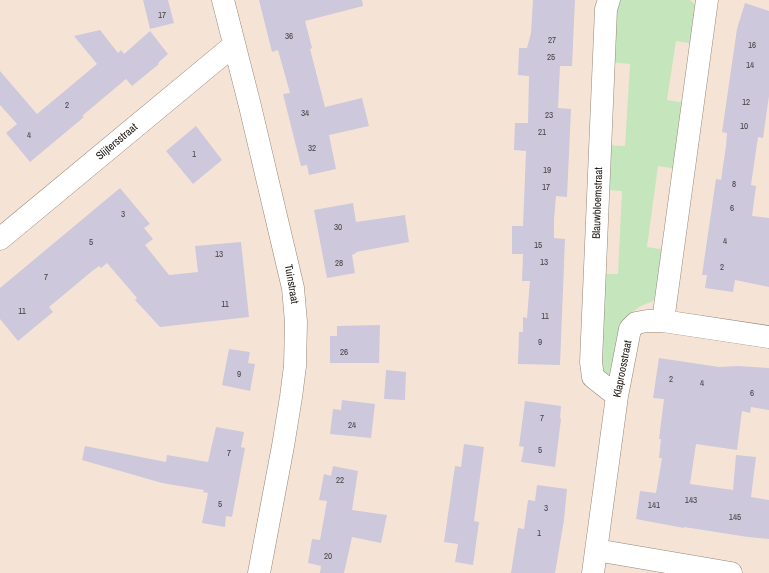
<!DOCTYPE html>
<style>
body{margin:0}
canvas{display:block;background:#f5e4d5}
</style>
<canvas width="769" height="573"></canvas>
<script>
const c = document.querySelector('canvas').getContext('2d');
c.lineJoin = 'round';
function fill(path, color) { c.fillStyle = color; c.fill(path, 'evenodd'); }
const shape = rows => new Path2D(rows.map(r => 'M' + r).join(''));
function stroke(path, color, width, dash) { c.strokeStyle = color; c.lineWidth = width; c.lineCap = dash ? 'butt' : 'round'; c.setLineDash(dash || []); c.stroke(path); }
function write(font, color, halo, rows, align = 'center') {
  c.font = font + ' "Archivo Narrow",sans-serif'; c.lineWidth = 4; c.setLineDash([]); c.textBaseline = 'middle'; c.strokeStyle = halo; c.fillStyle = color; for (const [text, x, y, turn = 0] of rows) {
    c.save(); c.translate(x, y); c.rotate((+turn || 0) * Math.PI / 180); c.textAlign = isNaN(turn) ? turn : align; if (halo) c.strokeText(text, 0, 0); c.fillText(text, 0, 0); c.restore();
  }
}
const green = shape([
 [614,0,690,0,696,5,695,44,676,41,667,100,686,103,677,169,658,166,647,247,666,250,657,292,653,301,641,306,631,313,624,320,613,371,606,376,598,371,600,274,618,274,622,191,604,190,604,145,625,146,630,64,609,62]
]);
const building = shape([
 [143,0,168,0,174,23,150,29],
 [259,0,362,0,363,6,305,21,312,48,310,49,325,107,362,98,369,126,329,135,336,169,309,175,307,165,301,166,283,94,290,93,278,50,272,52],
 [533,0,575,0,572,66,560,66,558,108,571,109,567,197,556,196,554,220,554,238,565,239,560,365,518,364,519,332,523,332,523,317,527,318,530,281,522,281,523,254,512,254,512,226,523,226,526,151,514,150,515,123,528,123,529,76,518,75,519,48,527,48,531,33],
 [745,3,769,11,769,96,763,138,758,137,751,185,756,186,752,216,769,218,769,287,735,280,733,292,705,288,707,275,702,275,716,179,721,180,726,146,727,133,722,132,737,29],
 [100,30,118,53,121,50,124,54,150,31,168,54,158,63,159,64,132,86,126,79,82,116,84,117,30,162,6,133,17,124,0,105,0,71,37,114,97,64,74,36],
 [196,126,222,160,193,184,166,151],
 [120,188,150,224,144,228,153,239,145,245,169,275,198,272,195,246,241,242,249,317,160,327,135,300,137,298,107,263,101,268,99,266,91,272,49,307,53,312,18,341,0,319,0,288],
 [353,203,356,222,405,215,409,242,356,252,356,253,352,255,355,273,327,278,314,210],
 [380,325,379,363,330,363,330,336,337,336,337,326],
 [229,349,250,352,248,363,255,364,250,391,222,385],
 [659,358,719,367,738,366,769,368,769,410,751,407,750,413,742,411,737,450,696,444,690,484,733,490,736,455,756,457,751,497,769,500,769,539,748,537,684,527,684,528,636,519,640,491,656,493,662,458,659,458,661,439,659,439,664,399,653,398],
 [386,370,406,372,405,400,384,399],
 [342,400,375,404,371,438,330,434,333,409,341,410],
 [525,401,561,406,560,418,561,419,555,467,521,462,524,447,519,446],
 [216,427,244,432,241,447,245,448,232,517,226,516,225,527,202,523,208,493,203,492,204,490,162,483,82,460,85,446,166,462,167,455,208,462],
 [464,444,484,447,474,521,479,522,473,565,455,562,458,544,444,542,455,466,461,467],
 [333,466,358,471,352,510,387,515,381,543,352,537,344,573,320,573,321,566,308,563,312,539,320,540,327,501,319,500,324,474,331,476],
 [537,485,567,489,564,520,555,573,511,573,518,528,524,529,528,500,535,501]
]);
const minor = shape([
 [223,0,250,106,293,288,296,322,295,366,291,397,283,446,259,573],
 [609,0,606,9,591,362,593,377,617,396],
 [0,239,234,45],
 [663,321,707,0],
 [596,550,731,573],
 [593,573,617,396,630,329,636,323,647,321,663,321,769,337]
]);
const numberNames = [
 ["17",162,16],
 ["36",289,37],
 ["27",552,41],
 ["16",752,46],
 ["25",551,58],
 ["14",750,66],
 ["12",746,103],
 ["2",67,106],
 ["34",305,114],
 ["23",549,116],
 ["10",744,127],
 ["21",542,133],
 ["4",29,136],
 ["32",312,149],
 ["1",194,155],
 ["19",547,171],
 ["8",734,185],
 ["17",546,188],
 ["6",732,209],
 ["3",123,215],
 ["30",338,228],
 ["4",725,242],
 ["5",91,243],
 ["15",538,246],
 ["13",219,255],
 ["13",544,263],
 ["28",339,264],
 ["2",722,268],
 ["7",46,278],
 ["11",225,305],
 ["11",22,312],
 ["11",545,317],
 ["9",540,343],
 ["26",344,353],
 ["9",239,375],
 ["2",671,380],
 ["4",702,384],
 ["6",752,394],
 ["7",542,419],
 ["24",352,426],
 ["5",540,451],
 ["7",229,454],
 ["22",340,481],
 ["143",691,501],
 ["5",220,505],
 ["141",654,506],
 ["3",546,509],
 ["145",735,518],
 ["1",539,534],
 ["20",328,557]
];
const streetNames = [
 ["Slijtersstraat",117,142,-40],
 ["Blauwbloemstraat",598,203,-88],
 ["Tuinstraat",291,284,80],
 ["Klaproosstraat",623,369,-79]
];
fill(green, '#c5e6bc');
fill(building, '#cdc8dc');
stroke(minor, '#968678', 23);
stroke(minor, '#fff', 22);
write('9px', '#484244', null, numberNames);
write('11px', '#1c1611', '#fff', streetNames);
</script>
